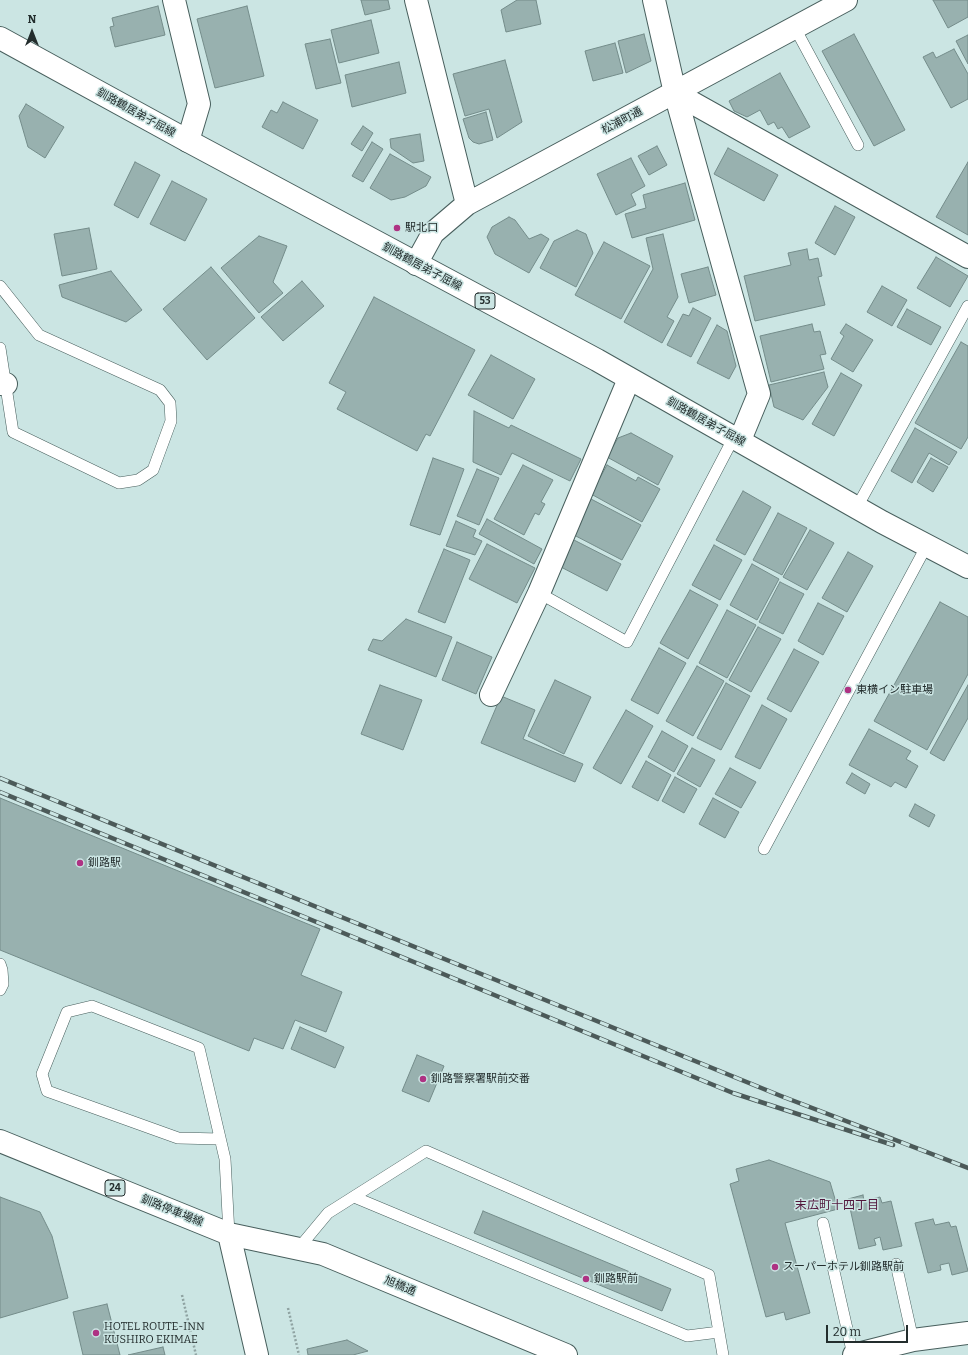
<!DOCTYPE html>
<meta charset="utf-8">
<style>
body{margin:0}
#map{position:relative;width:968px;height:1355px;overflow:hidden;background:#cbe5e3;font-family:Bitter,serif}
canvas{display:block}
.north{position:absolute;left:12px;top:12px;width:40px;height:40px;-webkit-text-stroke:3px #cbe5e3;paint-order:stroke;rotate:0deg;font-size:11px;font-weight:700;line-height:16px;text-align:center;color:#232d2d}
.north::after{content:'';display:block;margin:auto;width:14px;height:18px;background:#232d2d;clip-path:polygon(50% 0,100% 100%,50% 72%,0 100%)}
.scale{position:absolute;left:826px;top:1325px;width:82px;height:18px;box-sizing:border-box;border:2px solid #232d2d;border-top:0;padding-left:5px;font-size:12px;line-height:14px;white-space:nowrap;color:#232d2d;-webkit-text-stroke:3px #cbe5e3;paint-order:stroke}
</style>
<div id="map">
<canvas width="968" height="1355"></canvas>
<div class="north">N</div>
<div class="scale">20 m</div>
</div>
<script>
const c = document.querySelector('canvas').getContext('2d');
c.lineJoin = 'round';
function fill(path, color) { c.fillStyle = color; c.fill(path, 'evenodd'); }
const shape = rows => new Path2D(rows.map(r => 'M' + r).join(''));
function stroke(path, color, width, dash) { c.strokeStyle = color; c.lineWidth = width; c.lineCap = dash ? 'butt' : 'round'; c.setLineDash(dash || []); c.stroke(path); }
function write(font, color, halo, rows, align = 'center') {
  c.font = font + ' Bitter,"Noto Sans JP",serif'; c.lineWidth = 3; c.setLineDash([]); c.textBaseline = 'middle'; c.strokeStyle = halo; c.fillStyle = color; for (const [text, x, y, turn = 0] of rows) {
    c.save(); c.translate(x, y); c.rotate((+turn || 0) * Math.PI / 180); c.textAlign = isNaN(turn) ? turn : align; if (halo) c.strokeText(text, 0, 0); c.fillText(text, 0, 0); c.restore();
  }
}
const building = shape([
 [361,0,388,0,390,9,365,15,361,0],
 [517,0,536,0,541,24,506,32,501,10,517,0],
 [933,0,968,0,968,17,948,28,933,0],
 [158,6,165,35,115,47,110,27,114,26,112,18,158,6],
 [247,6,264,76,215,88,197,19,247,6],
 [371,20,379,53,339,63,331,30,371,20],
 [644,34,651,61,626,73,618,41,644,34],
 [854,34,905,130,874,146,822,51,854,34],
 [968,35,968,64,956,41,968,35],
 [330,39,341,83,316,89,305,44,330,39],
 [615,43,623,73,593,81,585,51,615,43],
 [954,49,968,74,968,99,951,108,923,57,933,52,936,58,954,49],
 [505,60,522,122,497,138,489,109,465,116,453,74,505,60],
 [399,62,406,93,352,107,345,75,399,62],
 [780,73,810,127,789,138,782,127,778,129,774,122,768,125,760,110,747,117,734,111,729,101,780,73],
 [283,102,318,120,303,149,262,127,271,110,277,113,283,102],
 [26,104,64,127,45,158,28,147,19,116,26,104],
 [486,112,493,140,479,144,473,142,469,138,463,119,486,112],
 [363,126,373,133,362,151,351,144,363,126],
 [420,134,424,161,413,163,391,148,390,139,420,134],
 [372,142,383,149,363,182,352,176,372,142],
 [657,146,667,165,649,175,638,156,657,146],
 [728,148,778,175,764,201,714,174,728,148],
 [390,154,431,177,426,186,405,197,391,200,370,188,390,154],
 [631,158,645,186,631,194,636,205,616,215,597,174,631,158],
 [135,162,160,175,138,218,114,205,135,162],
 [968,162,968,235,936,217,968,162],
 [172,181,207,199,185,241,150,224,172,181],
 [685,183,695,220,632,238,625,214,646,208,643,195,685,183],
 [835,206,855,217,835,255,815,243,835,206],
 [509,217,515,220,529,239,541,234,549,239,529,273,495,254,487,237,492,227,509,217],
 [89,228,97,269,62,276,54,234,89,228],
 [577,230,586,234,593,253,576,287,540,268,554,241,577,230],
 [663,234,678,297,667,317,674,321,662,343,624,322,653,269,646,238,663,234],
 [259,236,287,246,273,282,283,293,259,313,221,268,259,236],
 [604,242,650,266,621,319,575,295,604,242],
 [807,249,809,260,818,258,822,276,818,277,825,305,755,321,744,276,791,265,788,253,807,249],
 [936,257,968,276,950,307,917,288,936,257],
 [211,267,255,318,207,360,163,309,211,267],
 [708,267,716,295,689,303,681,274,708,267],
 [111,271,142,310,126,322,62,297,59,285,111,271],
 [302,281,324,306,283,341,261,317,302,281],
 [882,286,907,300,892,326,867,312,882,286],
 [374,297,475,350,430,436,426,434,417,451,337,409,346,392,329,383,374,297],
 [693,308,711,318,691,357,667,345,683,314,689,316,693,308],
 [907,309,941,327,931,345,897,327,907,309],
 [812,324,814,332,820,331,826,354,820,355,824,369,771,382,760,336,812,324],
 [846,324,873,340,853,372,831,359,844,336,840,333,846,324],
 [717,325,727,331,736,366,729,379,697,363,717,325],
 [961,342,968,346,968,437,961,449,915,423,961,342],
 [491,355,535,379,513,419,468,395,491,355],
 [824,372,828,387,803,420,774,407,769,385,824,372],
 [841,373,862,385,834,436,812,424,841,373],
 [474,411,509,428,511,425,581,459,570,481,512,453,501,475,473,462,474,411],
 [915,428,957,452,949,465,929,453,912,483,891,471,915,428],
 [631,433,673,456,658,485,607,457,618,438,631,433],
 [433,458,464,469,440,535,410,525,433,458],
 [931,458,948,467,933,492,917,482,931,458],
 [523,465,553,480,541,502,545,504,539,515,535,513,524,535,494,519,523,465],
 [607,465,636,481,638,477,660,489,642,522,591,494,607,465],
 [477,469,499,478,479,525,457,516,477,469],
 [743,491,771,507,745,555,716,540,743,491],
 [591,499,641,525,622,560,572,534,591,499],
 [778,513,807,528,782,575,753,560,778,513],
 [487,519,542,549,534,564,479,534,487,519],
 [456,521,476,530,473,537,482,541,475,555,446,546,456,521],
 [810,530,834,543,807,590,783,577,810,530],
 [572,539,621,564,607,591,559,566,572,539],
 [487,544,535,568,517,603,469,579,487,544],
 [714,545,742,560,720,600,692,585,714,545],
 [444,549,470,560,445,623,418,612,444,549],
 [848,552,873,566,847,612,822,598,848,552],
 [752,564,779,579,757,620,730,605,752,564],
 [780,582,804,594,783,634,759,622,780,582],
 [690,590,718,605,688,659,660,643,690,590],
 [940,602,968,617,968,674,927,750,874,721,940,602],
 [818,603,844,616,823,655,798,641,818,603],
 [727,610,756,625,727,678,699,663,727,610],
 [406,619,452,637,436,677,368,650,373,639,382,641,406,619],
 [758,627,781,639,751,692,729,680,758,627],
 [457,642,492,657,476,694,442,680,457,642],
 [659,648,686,663,658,714,631,700,659,648],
 [794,649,819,662,791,712,767,699,794,649],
 [697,666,724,681,693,736,666,721,697,666],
 [555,680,591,697,564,754,528,736,555,680],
 [726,683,750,696,721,750,697,738,726,683],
 [380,685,422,700,403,750,361,734,380,685],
 [968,685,968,718,944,761,930,753,968,685],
 [501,696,535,710,523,739,583,764,575,782,481,743,501,696],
 [762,705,787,719,760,769,735,757,762,705],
 [626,710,653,726,621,784,593,768,626,710],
 [869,729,911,751,906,759,918,766,906,788,895,782,891,787,849,765,869,729],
 [662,731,688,746,674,772,648,757,662,731],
 [692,748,715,760,700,787,677,774,692,748],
 [646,761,671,775,658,801,632,787,646,761],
 [730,768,756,782,741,808,715,794,730,768],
 [852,773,870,784,865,794,846,783,852,773],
 [675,777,697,789,684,813,662,801,675,777],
 [0,798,320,929,301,975,342,992,326,1032,295,1020,283,1049,254,1038,249,1051,0,950,0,798],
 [713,798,739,812,725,838,699,824,713,798],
 [915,804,935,815,929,827,909,816,915,804],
 [300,1027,344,1047,335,1068,291,1049,300,1027],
 [417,1055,444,1066,429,1102,402,1091,417,1055],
 [769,1160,830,1182,838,1209,785,1223,810,1313,786,1320,784,1312,766,1317,730,1184,739,1181,736,1169,769,1160],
 [863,1195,864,1201,880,1197,882,1203,891,1201,902,1246,883,1250,880,1237,874,1239,876,1245,859,1249,848,1199,863,1195],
 [0,1197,40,1212,52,1236,68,1298,0,1318,0,1197],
 [483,1211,671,1289,662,1311,474,1233,483,1211],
 [933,1219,935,1225,949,1222,951,1227,956,1226,968,1271,952,1275,949,1263,940,1265,941,1270,928,1273,915,1223,933,1219],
 [107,1304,120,1355,83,1355,73,1312,107,1304],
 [347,1340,368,1351,353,1355,308,1355,307,1349,347,1340],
 [163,1347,165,1355,128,1355,163,1347]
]);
const path = shape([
 [182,1295,196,1355],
 [288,1308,299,1355]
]);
const lane = shape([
 [795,28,858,145],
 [0,286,39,335,160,390,170,403,171,421,153,470,138,480,119,483,13,432,0,348],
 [857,507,968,306],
 [539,593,627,642,734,437],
 [764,849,927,545],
 [0,964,2,970,3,984,0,990],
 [220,1139,178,1138,47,1091,42,1074,67,1012,92,1006,199,1048,225,1159,229,1234],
 [354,1197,687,1336,719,1332],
 [823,1223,853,1355],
 [298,1249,328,1213,426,1151,709,1275,723,1355],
 [896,1264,913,1340]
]);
const street = shape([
 [174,0,199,104,188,141],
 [416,0,467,204],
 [654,0,675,93,759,394,740,440],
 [675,93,968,257],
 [416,264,433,233,467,204,846,0],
 [0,384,6,384],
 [491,695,539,593,629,379]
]);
const secondary = shape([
 [229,1234,323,1254,566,1355],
 [854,1355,913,1340,968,1333]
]);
const primary = shape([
 [0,38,188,141,597,360,882,522,968,567],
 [0,1141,229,1234,257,1355]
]);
const rail = shape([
 [0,778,781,1096,968,1168],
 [0,792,733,1093,893,1145]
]);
const markers = [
 [397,228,4,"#ae3283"],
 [848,690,4,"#ae3283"],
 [80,863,4,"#ae3283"],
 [423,1079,4,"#ae3283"],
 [775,1267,4,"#ae3283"],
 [586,1279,4,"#ae3283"],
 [96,1333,4,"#ae3283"]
];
const shields = [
 [485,301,20],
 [115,1188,20]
];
const shieldNames = [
 ["53",485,301],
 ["24",115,1188]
];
const streetNames = [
 ["釧路鶴居弟子屈線",136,113,29],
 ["松浦町通",622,121,-28],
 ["釧路鶴居弟子屈線",422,267,28],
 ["釧路鶴居弟子屈線",706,422,29],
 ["釧路停車場線",172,1211,22],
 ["旭橋通",400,1286,23]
];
const poiNames = [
 ["駅北口",405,228],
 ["東横イン駐車場",856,690],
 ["釧路駅",88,863],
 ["釧路警察署駅前交番",431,1079],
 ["スーパーホテル釧路駅前",783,1267],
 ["釧路駅前",594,1279],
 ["HOTEL ROUTE-INN",104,1327],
 ["KUSHIRO EKIMAE",104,1340]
];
const neighbourhoodNames = [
 ["末広町十四丁目",837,1206]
];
fill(building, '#98b1af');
stroke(building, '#748c8a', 1);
stroke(lane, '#485f5d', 12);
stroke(street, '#485f5d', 24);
stroke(secondary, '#485f5d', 24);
stroke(primary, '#485f5d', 24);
stroke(path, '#8fa3a2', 2.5, [2, 2]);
stroke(lane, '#fff', 11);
stroke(street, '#fff', 22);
stroke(secondary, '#fff', 22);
stroke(primary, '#fff', 22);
stroke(rail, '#4c5a59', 4.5);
stroke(rail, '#cbe5e3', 3, [9]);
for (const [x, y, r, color] of markers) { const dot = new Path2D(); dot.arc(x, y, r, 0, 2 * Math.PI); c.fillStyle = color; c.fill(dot); stroke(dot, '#cbe5e3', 1.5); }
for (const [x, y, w] of shields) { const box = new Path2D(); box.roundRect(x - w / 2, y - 8, w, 16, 3); c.fillStyle = '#cbe5e3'; c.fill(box); stroke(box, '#232d2d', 1); }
write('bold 10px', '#232d2d', null, shieldNames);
write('11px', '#232d2d', '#cbe5e3', streetNames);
write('11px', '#232d2d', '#cbe5e3', poiNames, 'left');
write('12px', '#52163c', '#cbe5e3', neighbourhoodNames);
</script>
